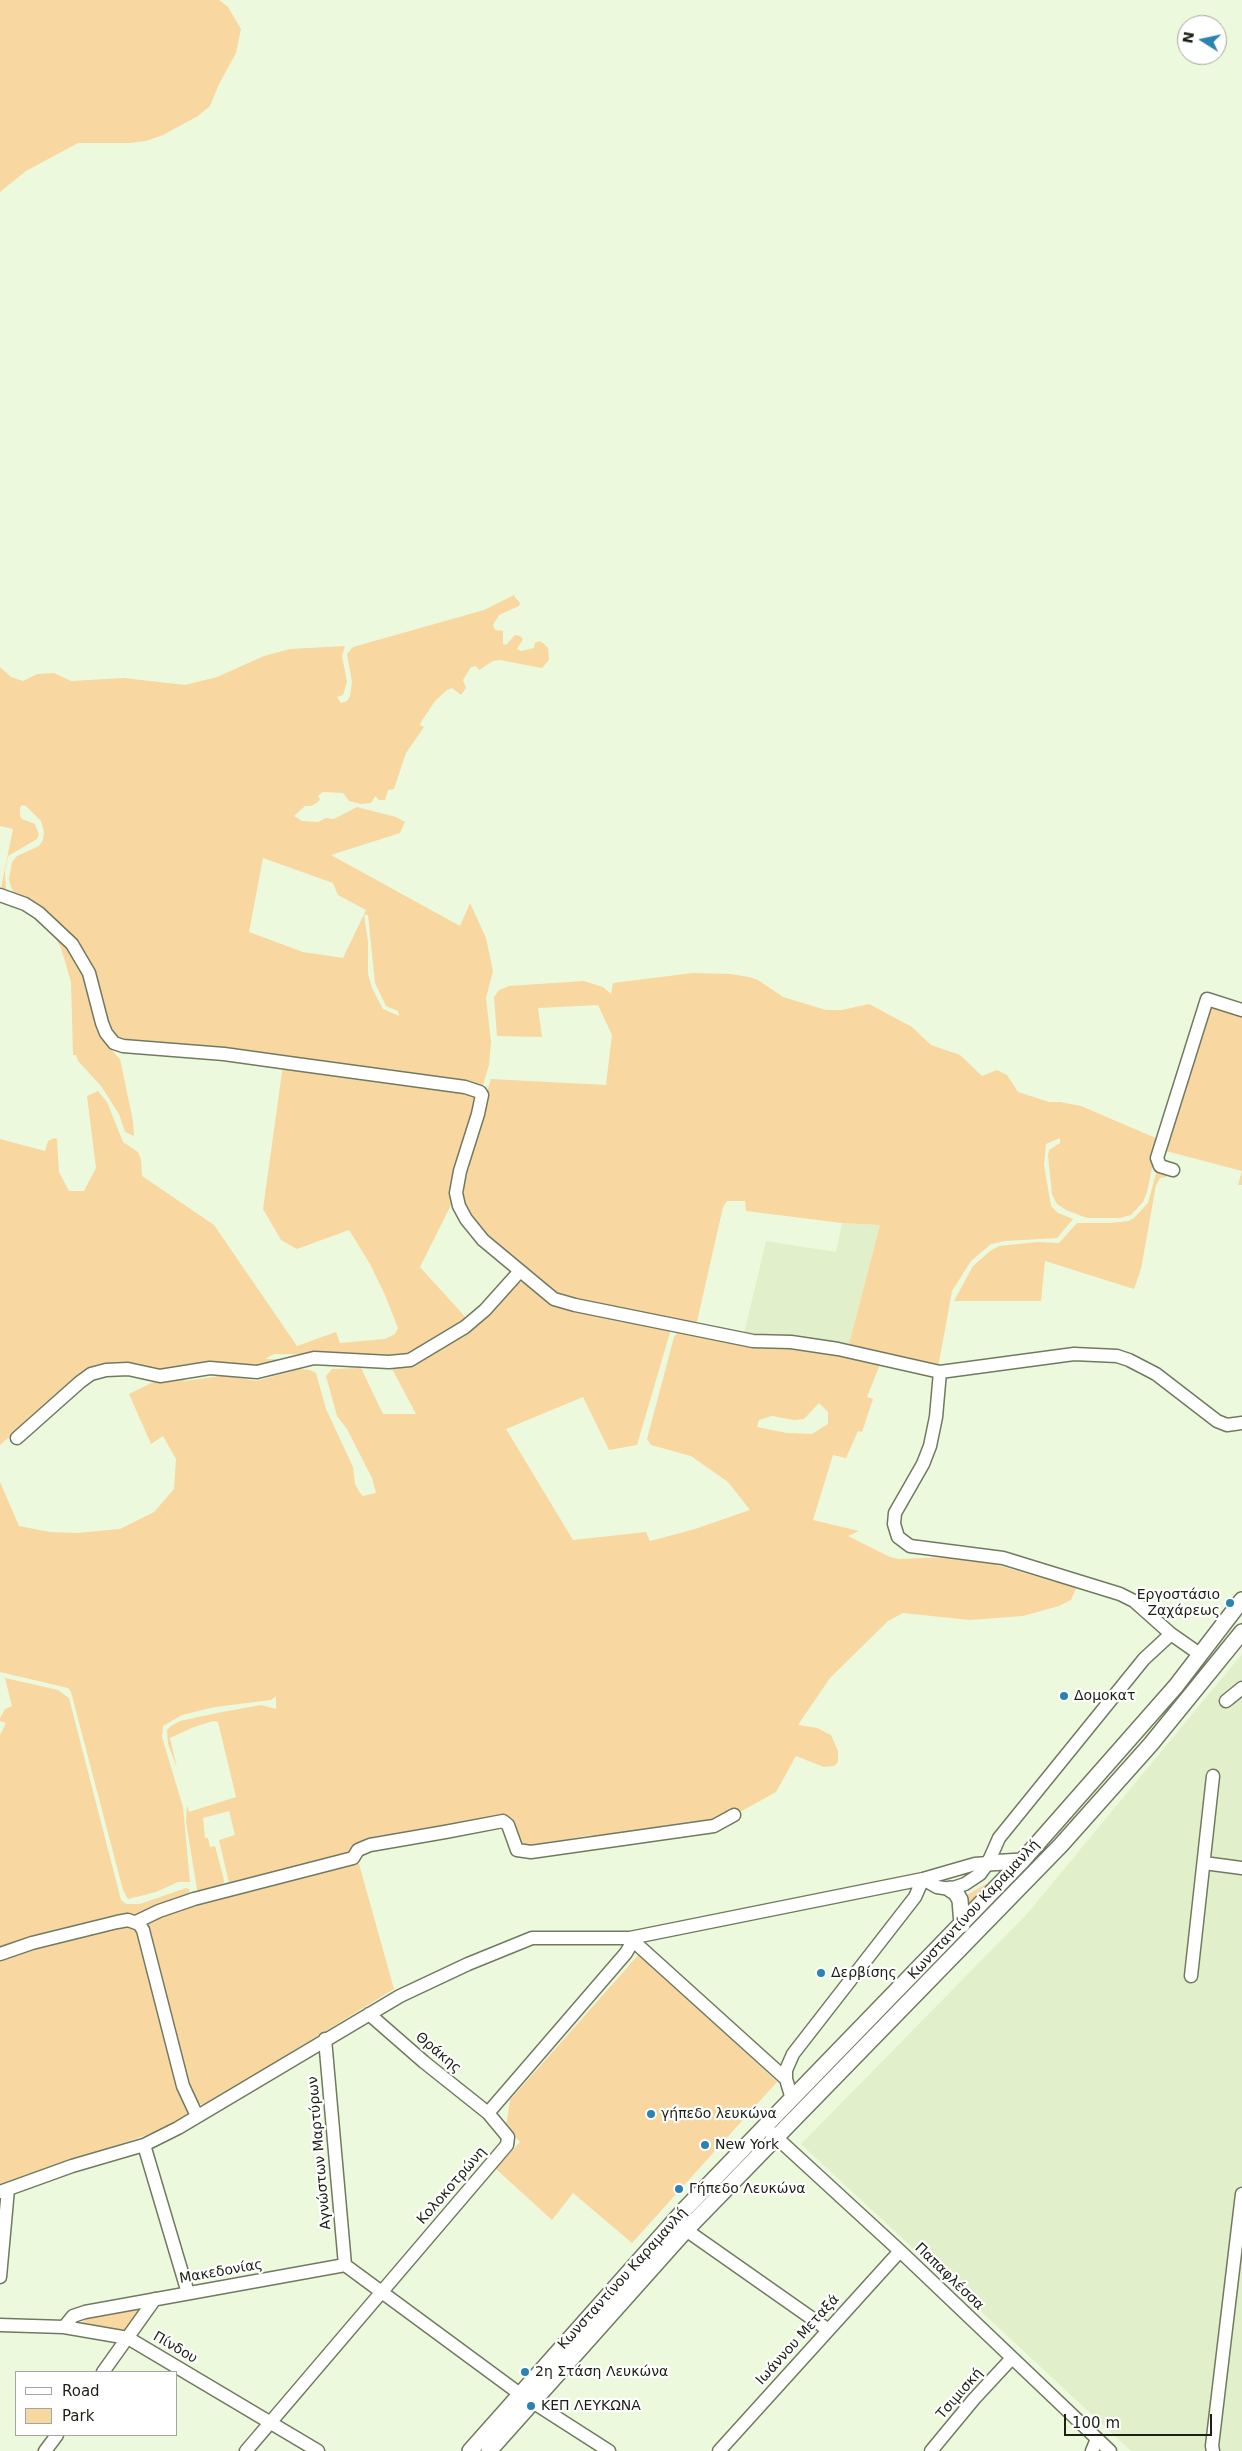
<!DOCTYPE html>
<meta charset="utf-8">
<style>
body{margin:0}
#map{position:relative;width:1242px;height:2451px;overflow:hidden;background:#edf9dc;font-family:"DejaVu Sans",sans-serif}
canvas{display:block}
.legend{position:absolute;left:15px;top:2371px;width:162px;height:65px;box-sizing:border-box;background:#fff;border:1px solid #a4a6a1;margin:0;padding:6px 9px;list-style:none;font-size:15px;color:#1c2015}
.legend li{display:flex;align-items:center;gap:10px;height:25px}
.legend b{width:25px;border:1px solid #a4a6a1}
.north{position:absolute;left:1177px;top:15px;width:50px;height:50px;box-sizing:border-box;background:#fff;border:1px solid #a4a6a1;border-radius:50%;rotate:280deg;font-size:14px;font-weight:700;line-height:20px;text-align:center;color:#1c2015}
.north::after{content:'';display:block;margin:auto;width:18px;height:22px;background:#2a83b1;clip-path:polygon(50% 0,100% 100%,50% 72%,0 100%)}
.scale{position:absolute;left:1064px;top:2414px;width:148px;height:22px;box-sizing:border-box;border:2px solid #1c2015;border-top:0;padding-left:6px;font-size:15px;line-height:18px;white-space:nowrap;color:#1c2015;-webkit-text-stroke:4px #fff;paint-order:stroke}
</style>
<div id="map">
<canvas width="1242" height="2451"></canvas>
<ul class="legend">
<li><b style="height:6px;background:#fff"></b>Road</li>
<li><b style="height:14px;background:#f8d7a1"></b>Park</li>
</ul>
<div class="north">N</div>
<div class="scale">100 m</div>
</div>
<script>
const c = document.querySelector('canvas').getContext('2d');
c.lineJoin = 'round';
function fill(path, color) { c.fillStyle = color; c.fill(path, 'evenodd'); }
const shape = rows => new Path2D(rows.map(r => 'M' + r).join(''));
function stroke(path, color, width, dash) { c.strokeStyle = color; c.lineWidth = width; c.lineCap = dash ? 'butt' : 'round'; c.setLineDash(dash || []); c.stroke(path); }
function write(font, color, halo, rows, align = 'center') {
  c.font = font + ' "DejaVu Sans",sans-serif'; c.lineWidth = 4.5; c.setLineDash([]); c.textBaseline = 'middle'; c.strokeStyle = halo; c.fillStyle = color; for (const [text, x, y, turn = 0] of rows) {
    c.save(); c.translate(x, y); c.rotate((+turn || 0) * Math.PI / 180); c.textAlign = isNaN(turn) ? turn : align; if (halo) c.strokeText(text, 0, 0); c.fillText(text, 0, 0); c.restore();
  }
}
const built = shape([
 [842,1223,880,1225,848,1348,777,1334,774,1338,744,1334,766,1241,836,1252],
 [1242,1654,1242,2451,1131,2451,801,2144,1026,1915]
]);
const green = shape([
 [0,0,219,0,228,7,241,29,236,53,219,84,210,106,198,116,163,135,146,141,130,143,78,143,26,171,0,192],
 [516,594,514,596,520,603,519,606,499,615,493,625,495,630,503,631,503,644,506,645,515,635,520,636,523,639,517,649,521,651,534,648,535,643,539,641,543,643,548,648,549,660,542,668,500,660,493,661,479,670,476,666,471,667,463,680,466,688,461,695,452,688,447,690,435,701,421,722,420,725,424,727,406,753,394,789,388,790,385,800,379,800,375,796,371,803,361,804,349,801,343,793,323,792,318,796,320,799,318,802,311,806,305,806,294,816,302,821,318,822,326,818,334,819,357,807,396,817,405,822,400,833,331,855,460,926,470,903,486,938,493,971,486,998,491,1042,489,1065,483,1085,480,1087,122,1041,114,1038,91,971,41,911,14,893,11,887,9,879,12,862,17,856,39,846,43,840,44,832,41,821,26,806,22,805,20,808,20,816,22,819,35,824,39,835,37,839,8,856,5,871,6,890,5,893,0,893,13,829,0,826,0,667,11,677,23,681,37,674,54,673,71,681,124,678,185,685,217,677,264,656,290,649,345,646,342,656,347,682,343,695,337,697,341,703,347,701,350,696,352,682,347,654,353,647,484,610],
 [263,858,333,883,338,895,366,910,343,958,303,952,249,932],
 [364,915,368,915,375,983,386,1006,398,1011,399,1016,383,1009,372,988,368,974,368,941],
 [51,930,67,942,86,970,100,1030,107,1045,120,1059,133,1121,134,1136,125,1132,119,1114,101,1086,78,1061,76,1055,73,1055,71,982,61,948],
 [693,973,731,974,749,977,758,980,783,997,826,1010,842,1010,869,1004,912,1027,931,1045,960,1055,982,1076,997,1070,1007,1075,1018,1092,1049,1102,1060,1102,1081,1106,1158,1139,1147,1192,1143,1202,1131,1215,1120,1218,1087,1218,1066,1210,1057,1204,1052,1194,1048,1156,1049,1150,1060,1143,1060,1138,1046,1144,1044,1165,1051,1206,1058,1213,1073,1219,1057,1238,1005,1241,991,1244,971,1261,952,1291,938,1368,848,1348,880,1225,842,1223,746,1211,745,1201,727,1201,723,1207,696,1326,560,1296,477,1227,461,1204,461,1174,491,1079,606,1085,612,1035,598,1005,538,1008,542,1037,497,1036,494,997,499,990,509,986,584,981,603,987,611,994,613,983],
 [1211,1006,1242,1015,1242,1185,1238,1185,1242,1171,1162,1150],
 [283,1065,459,1089,476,1095,454,1199,420,1267,468,1320,412,1356,274,1354,265,1359,296,1359,281,1365,167,1372,144,1370,77,1379,0,1445,0,1139,45,1151,48,1141,54,1138,57,1139,59,1172,69,1191,84,1191,96,1168,87,1096,98,1091,107,1102,123,1142,138,1152,141,1160,142,1176,214,1225,297,1346,336,1332,340,1343,385,1339,395,1334,398,1328,385,1295,370,1264,349,1230,297,1249,281,1240,263,1209],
 [1158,1166,1166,1170,1166,1177,1160,1178,1156,1185,1141,1269,1134,1289,1045,1261,1041,1301,954,1301,973,1266,990,1251,999,1246,1038,1242,1059,1243,1077,1223,1110,1223,1128,1221,1134,1218,1148,1203],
 [518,1282,529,1284,538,1292,671,1329,637,1445,609,1450,583,1397,506,1429,573,1540,646,1532,650,1541,695,1529,750,1510,728,1482,691,1456,651,1445,647,1439,674,1337,679,1330,762,1347,780,1346,881,1362,867,1397,873,1399,862,1432,858,1431,846,1458,833,1455,813,1520,859,1531,848,1536,890,1557,899,1559,949,1557,987,1562,1052,1581,1078,1584,1071,1600,1059,1606,1023,1616,970,1620,903,1613,888,1621,830,1678,798,1725,817,1728,831,1735,838,1751,838,1762,834,1766,824,1767,796,1756,776,1792,720,1823,593,1842,591,1835,518,1848,510,1822,351,1853,230,1887,219,1840,235,1835,229,1811,203,1818,205,1838,208,1838,210,1847,215,1846,224,1880,223,1889,198,1895,186,1822,187,1805,189,1812,236,1797,218,1722,213,1721,194,1727,170,1738,177,1768,168,1744,167,1730,171,1726,180,1721,217,1713,261,1705,276,1709,276,1696,271,1700,215,1707,182,1715,163,1726,162,1737,183,1807,190,1882,178,1882,156,1892,128,1899,123,1890,71,1692,68,1688,0,1672,0,1482,19,1526,50,1532,77,1533,120,1529,154,1512,174,1489,176,1459,163,1436,151,1444,129,1394,155,1381,183,1378,185,1381,227,1375,256,1381,300,1369,310,1370,316,1373,326,1409,353,1467,355,1484,360,1493,363,1496,376,1493,372,1478,347,1429,337,1416,326,1376,332,1369,361,1368,383,1414,416,1414,390,1365,403,1364],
 [819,1403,828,1412,828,1424,812,1434,787,1433,757,1427,759,1420,772,1416,794,1420,804,1419],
 [5,1678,58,1690,69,1698,121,1900,126,1904,140,1904,186,1888,189,1889,190,1893,188,1899,138,1918,0,1952,0,1735,6,1723,0,1721,0,1718,5,1709,12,1706],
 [356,1861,359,1864,394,1989,205,2105,196,2103,180,2056,148,1927,150,1920,156,1916],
 [986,1884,989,1885,966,1910,965,1896],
 [118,1924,136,1926,190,2110,183,2118,152,2133,0,2186,0,1956],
 [640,1953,777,2082,632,2243,573,2193,552,2220,496,2169,520,2142,506,2126,510,2100],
 [141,2307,143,2310,128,2330,86,2327,83,2324,84,2317]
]);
const minor = shape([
 [0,895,25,904,39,913,72,944,89,973,102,1023,106,1033,114,1043,123,1046,224,1054,296,1064,465,1087,480,1092,482,1095,478,1114,460,1171,456,1193,459,1206,466,1219,483,1240,554,1299,575,1305,753,1341,791,1342,838,1349,940,1372,1074,1354,1117,1356,1129,1360,1156,1374,1217,1421,1227,1425,1242,1423],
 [1173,1170,1160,1166,1157,1158,1207,999,1242,1010],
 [940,1372,936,1417,930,1446,923,1464,895,1513,894,1524,898,1537,910,1546,1003,1558,1120,1594,1134,1601,1171,1634,1201,1655],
 [17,1438,80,1382,91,1374,106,1370,128,1369,160,1376,210,1368,257,1372,314,1358,389,1362,410,1360,465,1327,485,1310,520,1271],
 [1226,1701,1242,1688],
 [1204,1863,1242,1868],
 [923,1879,937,1887,950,1889,965,1884,980,1874,988,1863,999,1838,1144,1659,1171,1634],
 [136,1922,159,1911,194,1899,353,1858,358,1850,370,1845,445,1832,503,1821,508,1825,517,1850,531,1852,714,1826,734,1815],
 [630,1938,786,2079,792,2099],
 [0,1954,32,1943,117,1922,128,1920,139,1924,143,1930,183,2086,197,2116],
 [1191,1976,1213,1776],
 [369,2014,424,2062,488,2113],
 [325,2039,345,2265],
 [786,2079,786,2070,793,2054,915,1897,923,1879],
 [765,2127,900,2251,1110,2451],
 [144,2145,188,2293],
 [0,2192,72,2166,144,2145,178,2128,400,1996,468,1964,532,1938,630,1938,923,1879,975,1864,988,1863],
 [686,2230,827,2329],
 [0,2277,8,2189],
 [0,2325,64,2327,128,2338,318,2451],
 [64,2327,73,2316,85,2312,345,2265,520,2394,609,2451],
 [103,2372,155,2299],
 [45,2451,57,2435],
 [246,2451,507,2145,508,2137,488,2113,626,1953,630,1946,630,1938],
 [719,2451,900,2251],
 [931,2451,974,2399,1012,2358],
 [1092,2451,1097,2439],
 [1213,2451,1212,2446,1242,2194]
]);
const major = shape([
 [988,1863,1022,1861],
 [950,1889,956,1893,960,1900,962,1925],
 [470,2451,685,2209,1022,1861,1176,1686,1242,1600],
 [489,2451,686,2230,1061,1845,1151,1744,1242,1632]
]);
const markers = [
 [1230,1603,5,"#2a83b1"],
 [1064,1696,5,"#2a83b1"],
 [821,1973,5,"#2a83b1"],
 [651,2114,5,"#2a83b1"],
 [705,2145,5,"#2a83b1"],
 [679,2189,5,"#2a83b1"],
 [525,2372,5,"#2a83b1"],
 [531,2406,5,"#2a83b1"]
];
const poiNames = [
 ["Εργοστάσιο",1220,1595,"right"],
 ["Ζαχάρεως",1220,1611,"right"],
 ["Δομοκατ",1074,1696],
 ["Δερβίσης",831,1973],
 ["γήπεδο λευκώνα",661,2114],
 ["New York",715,2145],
 ["Γήπεδο Λευκώνα",689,2189],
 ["2η Στάση Λευκώνα",535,2372],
 ["ΚΕΠ ΛΕΥΚΩΝΑ",541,2406]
];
const streetNames = [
 ["Κωνσταντίνου Καραμανλή",974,1910,-47],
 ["Θράκης",438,2053,40],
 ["Αγνώστων Μαρτύρων",320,2153,-95],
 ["Κολοκοτρώνη",452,2186,-49],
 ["Μακεδονίας",221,2272,-10],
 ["Παπαφλέσσα",949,2277,44],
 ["Κωνσταντίνου Καραμανλή",623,2279,-48],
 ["Ιωάννου Μεταξά",798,2340,-48],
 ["Πίνδου",175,2348,30],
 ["Τσιμισκή",960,2394,-49]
];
fill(built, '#e1efca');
fill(green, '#f8d7a1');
stroke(minor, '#707a60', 15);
stroke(major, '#707a60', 18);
stroke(minor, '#fff', 12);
stroke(major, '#fff', 15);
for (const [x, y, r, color] of markers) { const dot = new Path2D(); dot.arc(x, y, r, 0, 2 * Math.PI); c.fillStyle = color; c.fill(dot); stroke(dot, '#fff', 2); }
write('14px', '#1c2015', '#fff', poiNames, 'left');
write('14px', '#1c2015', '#fff', streetNames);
</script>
